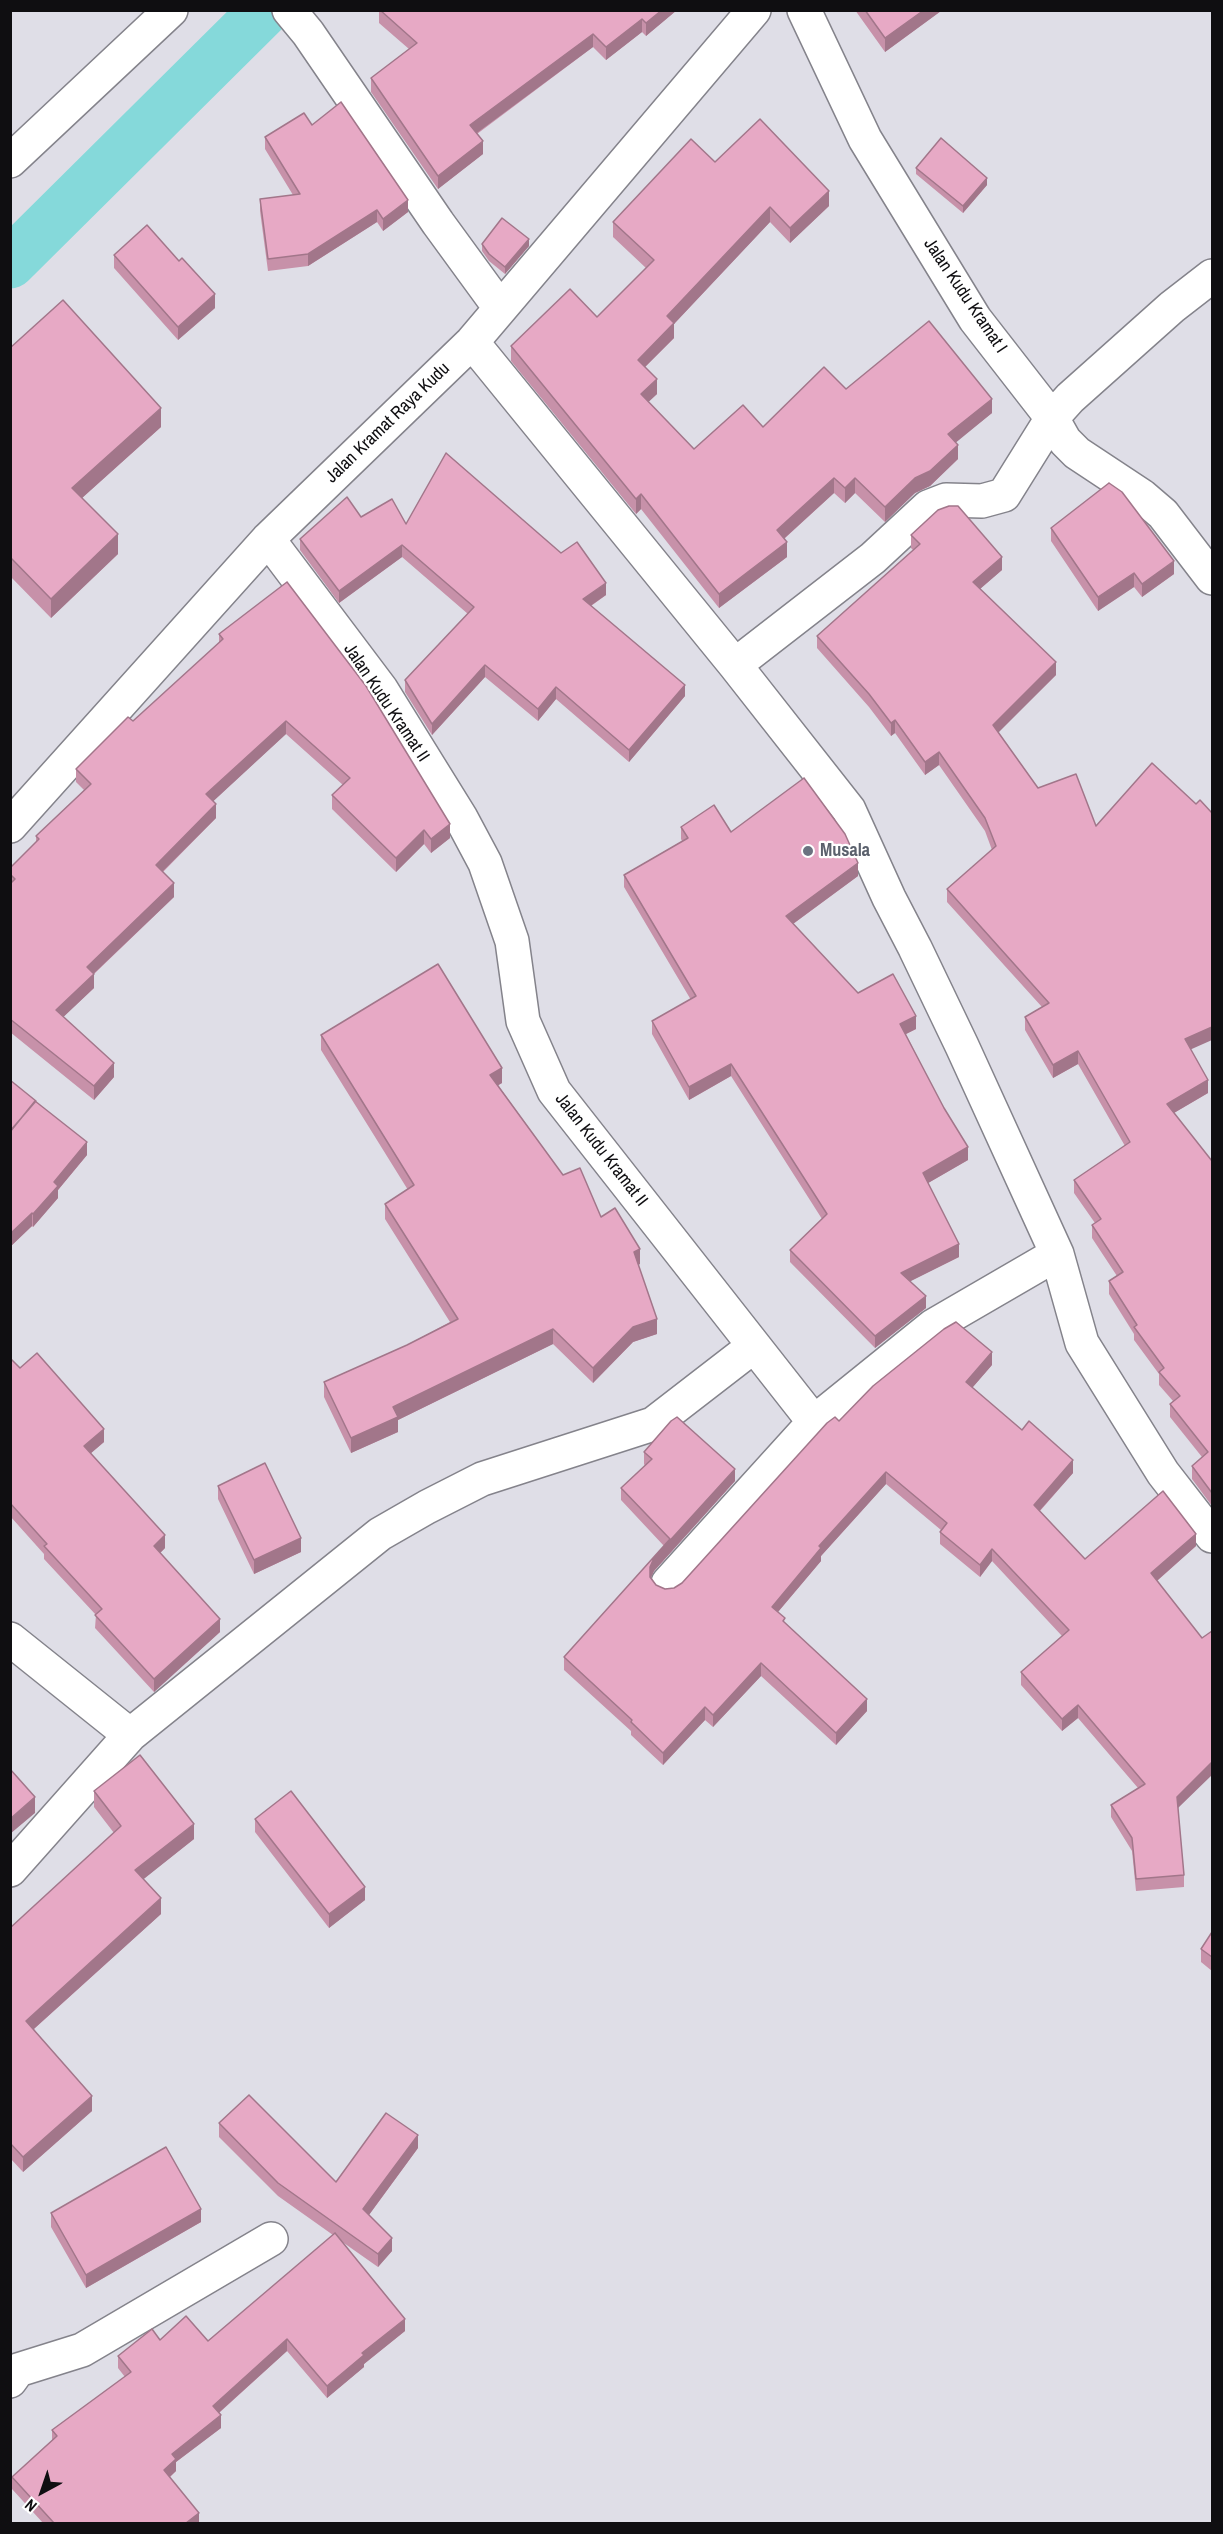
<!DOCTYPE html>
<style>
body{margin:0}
#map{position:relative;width:1223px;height:2534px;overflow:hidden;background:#dfdee7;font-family:"Archivo Narrow",sans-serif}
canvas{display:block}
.frame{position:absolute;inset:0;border:12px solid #0f0e11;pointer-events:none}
.north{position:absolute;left:12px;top:2462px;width:60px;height:60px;-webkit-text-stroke:4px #fff;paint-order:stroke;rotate:220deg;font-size:16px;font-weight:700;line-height:24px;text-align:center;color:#0f0e11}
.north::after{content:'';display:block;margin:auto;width:21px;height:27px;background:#0f0e11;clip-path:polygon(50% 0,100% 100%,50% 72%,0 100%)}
</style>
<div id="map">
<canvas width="1223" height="2534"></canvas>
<div class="frame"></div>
<div class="north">N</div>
</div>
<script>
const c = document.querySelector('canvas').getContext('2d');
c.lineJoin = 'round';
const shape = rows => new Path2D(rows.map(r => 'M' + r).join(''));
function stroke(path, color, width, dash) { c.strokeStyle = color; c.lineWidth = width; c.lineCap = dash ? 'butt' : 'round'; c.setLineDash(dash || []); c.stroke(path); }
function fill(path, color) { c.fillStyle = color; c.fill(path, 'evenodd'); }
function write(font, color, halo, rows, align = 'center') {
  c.font = font + ' "Archivo Narrow",sans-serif'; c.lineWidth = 4.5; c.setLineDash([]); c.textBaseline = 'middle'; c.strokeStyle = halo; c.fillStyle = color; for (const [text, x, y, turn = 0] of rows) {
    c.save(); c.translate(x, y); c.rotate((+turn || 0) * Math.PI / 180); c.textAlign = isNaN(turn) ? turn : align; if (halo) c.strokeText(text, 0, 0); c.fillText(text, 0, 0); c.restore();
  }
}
const canal = shape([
 [10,263,265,10]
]);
const minor = shape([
 [289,10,308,33,438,223,500,308],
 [804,10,865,139,975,319,1052,418,1070,398,1172,307,1212,276],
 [10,161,171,10],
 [472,342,735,665,849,810,889,898,915,948,962,1046,1057,1254,1082,1343,1163,1473,1212,1536],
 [268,539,381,689,461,818,485,863,512,941,523,1021,554,1091,814,1422],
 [735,665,873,558,928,507,946,500,982,501,1004,495,1052,418,1065,441,1077,453,1142,496,1163,514,1212,578],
 [10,826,268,539,472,342,754,10],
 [668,1583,814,1422,933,1326,1057,1254],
 [10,1639,130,1735],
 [10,1870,130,1735,380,1534,427,1507,482,1479,653,1424,754,1346],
 [10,2381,18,2370,82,2350,271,2239]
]);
const wall = shape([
 [379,10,677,10,646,36,642,32,606,60,593,47,477,134,483,154,438,189,371,92,371,78,409,49,379,23],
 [855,10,941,10,941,11,885,52],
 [312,125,408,212,383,231,377,222,308,266,268,271,260,211,260,199,293,195,265,149,265,137],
 [715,162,829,206,790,243,770,222,674,324,674,338,645,367,657,394,648,402,694,449,763,427,846,389,992,413,955,442,958,459,930,486,915,493,885,522,855,493,845,503,834,493,784,539,787,557,719,608,641,509,636,514,511,361,511,346,597,317,646,268,613,237,613,222],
 [916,168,987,185,963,213,916,174],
 [482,244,529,246,505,274,489,261,482,251],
 [114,255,215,308,178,340,114,268],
 [10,348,161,427,82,498,118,554,51,618,10,576],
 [361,517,406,524,606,595,591,606,685,696,629,762,556,699,538,721,485,677,432,735,405,692,405,680,468,614,402,557,339,603,300,550,300,539],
 [1051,528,1174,574,1142,597,1134,587,1098,611,1051,541],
 [911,535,1002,570,980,589,1056,675,998,732,1038,788,1096,826,1191,1050,1208,1093,1174,1113,1212,1161,1212,1506,1192,1479,1192,1466,1202,1457,1170,1417,1170,1404,1173,1401,1159,1385,1159,1374,1134,1340,1134,1334,1109,1294,1109,1281,1117,1276,1092,1238,1092,1225,1095,1223,1074,1193,1074,1180,1125,1146,1078,1064,1053,1078,1025,1030,1025,1017,1042,1007,947,902,947,889,992,850,985,831,939,765,925,775,895,733,891,736,869,707,817,648,817,636,913,550,911,548],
 [219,634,450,838,431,853,424,844,396,872,332,809,332,795,343,785,286,734,213,801,216,818,163,872,174,897,94,974,94,988,63,1017,114,1077,94,1100,10,1032,10,868,36,842,36,836,84,790,76,782,76,769,133,721,219,643],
 [681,827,731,832,858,876,793,924,858,993,916,1029,906,1034,968,1160,928,1183,959,1257,910,1281,926,1308,875,1348,790,1262,790,1250,822,1219,731,1076,689,1100,652,1034,652,1021,691,1000,624,887,624,875,682,841,681,839],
 [321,1035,502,1083,498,1085,563,1175,601,1217,640,1264,638,1265,657,1334,633,1342,593,1383,553,1344,398,1420,398,1432,351,1453,324,1397,324,1382,407,1345,450,1322,385,1219,385,1204,408,1190,321,1050],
 [36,1102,87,1155,58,1190,58,1198,33,1227,32,1226,10,1247],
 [10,1358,20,1368,104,1442,90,1454,165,1548,160,1553,220,1632,154,1692,95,1628,96,1615,44,1559,44,1554,10,1516],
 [992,1365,972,1388,1073,1473,1040,1511,1085,1559,1196,1546,1157,1581,1178,1808,1184,1875,1184,1887,1136,1891,1132,1851,1111,1817,1111,1805,1138,1788,1078,1718,1062,1731,1021,1685,1021,1672,1062,1636,992,1561,980,1577,940,1544,940,1532,941,1530,886,1484,821,1556,821,1561,778,1612,785,1623,867,1711,836,1745,761,1676,713,1727,705,1720,663,1765,631,1735,631,1731,564,1670,564,1657,664,1546,621,1500,621,1488,645,1466,644,1464,644,1452,735,1481,654,1571,651,1577,656,1585,665,1589,674,1588,682,1583,839,1421],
 [218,1486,301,1552,254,1574,218,1499],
 [94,1791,194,1839,143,1879,161,1914,34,2029,92,2111,23,2172,10,2158,10,1928,114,1833,94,1807],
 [255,1819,365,1900,329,1928,255,1832],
 [1212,1932,1212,1971,1201,1962,1201,1949],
 [219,2123,336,2182,418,2148,369,2215,392,2251,378,2267,341,2241,405,2331,364,2364,364,2367,327,2398,287,2351,219,2413,221,2428,176,2462,176,2471,170,2477,199,2523,43,2523,12,2489,12,2477,52,2440,52,2430,125,2377,118,2368,118,2356,160,2340,208,2341,333,2235,278,2196,219,2137],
 [51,2213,201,2222,86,2288,51,2227]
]);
const shadedWall = shape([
 [662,10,677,10,646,36,646,23],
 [924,10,941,10,941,11,885,52,885,38],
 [642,19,642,32,606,60,606,47],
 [593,34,593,47,470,138,470,125],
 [483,141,483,154,438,189,438,176],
 [987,178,987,185,963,213,963,206],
 [829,191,829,206,790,243,790,228],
 [408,200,408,212,383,231,383,219],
 [770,207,770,222,674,324,674,338,638,374,638,360,667,316],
 [377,210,377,222,308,266,308,254],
 [529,239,529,246,505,274,505,267],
 [215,294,215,308,178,340,178,327],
 [657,379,657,394,641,409,641,394],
 [992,399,992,413,948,449,948,434],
 [161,408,161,427,72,507,72,488],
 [958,445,958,459,930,486,915,493,885,522,885,507,915,478],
 [834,478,834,493,777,545,777,530],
 [855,478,855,493,845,503,845,488],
 [641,494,641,509,636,514,636,499],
 [118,534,118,554,51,618,51,599],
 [787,542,787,557,719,608,719,594],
 [402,545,402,557,339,603,339,591],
 [1002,557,1002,570,973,595,973,582],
 [1174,561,1174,574,1142,597,1142,584],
 [1134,573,1134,587,1098,611,1098,597],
 [606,583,606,595,583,611,583,599],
 [1056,662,1056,675,993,738,993,725],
 [485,665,485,677,432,735,432,724],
 [685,685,685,696,629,762,629,750],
 [556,687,556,699,538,721,538,709],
 [895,720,895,733,891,736,891,723],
 [286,721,286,734,206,808,206,794],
 [939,752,939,765,925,775,925,762],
 [216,804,216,818,156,878,156,865],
 [450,824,450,838,431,853,431,839],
 [424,830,424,844,396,872,396,858],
 [858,863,858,876,786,929,786,916],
 [174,883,174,897,87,980,87,967],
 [94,974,94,988,56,1024,56,1010],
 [916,1016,916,1029,900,1037,900,1024],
 [1212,1027,1212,1040,1185,1052,1185,1039],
 [1078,1051,1078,1064,1053,1078,1053,1065],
 [114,1063,114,1077,94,1100,94,1086],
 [731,1064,731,1076,689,1100,689,1087],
 [502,1068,502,1083,490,1090,490,1075],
 [1208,1080,1208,1093,1167,1117,1167,1104],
 [87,1142,87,1155,58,1190,58,1198,33,1227,33,1214,54,1182],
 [968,1147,968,1160,923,1186,923,1173],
 [32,1213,32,1226,10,1247,10,1234],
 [959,1244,959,1257,901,1286,901,1273],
 [640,1249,640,1264,634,1267,634,1252],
 [926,1296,926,1308,875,1348,875,1336],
 [657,1319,657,1334,633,1342,593,1383,593,1368,633,1327],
 [553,1329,553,1344,398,1420,398,1432,351,1453,351,1438,393,1407],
 [992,1352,992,1365,966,1395,966,1382],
 [104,1429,104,1442,84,1459,84,1446],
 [1073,1460,1073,1473,1034,1517,1034,1505],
 [735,1469,735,1481,654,1571,650,1580,650,1567,654,1558],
 [886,1472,886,1484,821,1556,821,1561,772,1619,772,1607,819,1546],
 [1196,1534,1196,1546,1151,1586,1151,1573],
 [165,1535,165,1548,154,1559,154,1546],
 [301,1538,301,1552,254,1574,254,1560],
 [992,1549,992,1561,980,1577,980,1565],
 [220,1619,220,1632,154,1692,154,1679],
 [761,1663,761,1676,713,1727,713,1715],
 [867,1699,867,1711,836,1745,836,1733],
 [1078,1705,1078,1718,1062,1731,1062,1719],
 [705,1707,705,1720,663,1765,663,1753],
 [1212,1762,1212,1775,1177,1809,1177,1797],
 [35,1797,35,1813,10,1834,10,1819],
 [194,1824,194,1839,135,1886,135,1870],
 [365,1887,365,1900,329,1928,329,1914],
 [161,1898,161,1914,26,2036,26,2021],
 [92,2096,92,2111,23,2172,23,2157],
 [418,2135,418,2148,363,2223,363,2209],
 [201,2209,201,2222,86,2288,86,2275],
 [392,2238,392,2251,378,2267,378,2254],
 [405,2319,405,2331,364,2364,364,2367,327,2398,327,2386,362,2353],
 [287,2339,287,2351,213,2418,213,2406],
 [221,2415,221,2428,176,2462,176,2471,164,2482,164,2470,172,2454],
 [199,2513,199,2523,186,2523]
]);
const building = shape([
 [380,10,662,10,646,23,642,19,606,47,593,34,470,125,483,141,438,176,371,78,417,43,380,10],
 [865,10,924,10,885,38,865,10],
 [341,102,408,200,383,219,377,210,308,254,268,259,260,199,300,194,265,137,304,113,312,125,341,102],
 [760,119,829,191,790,228,770,207,667,316,674,323,638,360,657,379,641,394,694,449,743,405,763,427,824,367,846,389,929,321,992,399,948,434,958,445,930,471,915,478,885,507,855,478,845,488,834,478,777,530,787,542,719,594,641,494,636,499,511,346,570,289,597,317,654,260,613,222,691,139,715,162,760,119],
 [941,138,987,178,963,206,916,168,941,138],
 [502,218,529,239,505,267,489,254,482,244,502,218],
 [147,225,179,261,182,258,215,294,178,327,114,255,147,225],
 [63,300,161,408,72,488,118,534,51,599,10,557,10,348,63,300],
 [446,453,561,553,577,542,606,583,583,599,685,685,629,750,556,687,538,709,485,665,432,724,405,680,474,607,402,545,339,591,300,539,347,497,361,517,392,499,406,524,446,453],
 [1109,483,1122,492,1174,561,1142,584,1134,573,1098,597,1051,528,1109,483],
 [949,506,958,506,1002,557,973,582,1056,662,993,725,1038,788,1076,774,1096,826,1152,763,1196,804,1200,800,1212,813,1212,1027,1185,1039,1208,1080,1167,1104,1212,1161,1212,1493,1192,1466,1208,1452,1170,1404,1180,1396,1159,1372,1164,1368,1134,1327,1137,1325,1109,1281,1123,1272,1092,1225,1101,1219,1074,1180,1130,1142,1078,1051,1053,1065,1025,1017,1049,1003,947,889,996,846,985,818,939,752,925,762,895,720,891,723,869,694,817,636,920,544,911,535,938,510,949,506],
 [287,582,366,686,450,824,431,839,424,830,396,858,332,795,350,778,286,721,206,794,216,804,156,865,174,883,87,967,94,974,56,1010,114,1063,94,1086,10,1019,10,884,15,879,10,874,10,868,39,839,36,836,91,784,76,769,128,717,133,721,223,639,219,634,287,582],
 [804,778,845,834,858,863,786,916,858,993,893,974,916,1016,900,1024,944,1108,968,1147,923,1173,959,1244,901,1273,926,1296,875,1336,790,1250,827,1214,731,1064,689,1087,652,1021,696,996,624,875,688,838,681,827,714,805,731,832,804,778],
 [438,964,502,1068,490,1075,563,1175,580,1168,601,1217,615,1208,640,1249,634,1252,657,1319,633,1327,593,1368,553,1329,393,1407,398,1417,351,1438,324,1382,407,1345,458,1319,385,1204,414,1185,321,1035,438,964],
 [10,1080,36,1101,10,1131,10,1080],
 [35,1101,87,1142,54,1182,58,1186,33,1214,32,1213,10,1234,10,1132,35,1101],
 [956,1322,992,1352,966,1382,1022,1430,1029,1421,1073,1460,1034,1505,1085,1559,1163,1491,1196,1534,1151,1573,1202,1638,1212,1631,1212,1762,1177,1797,1184,1875,1136,1879,1132,1838,1111,1805,1145,1784,1078,1705,1062,1719,1021,1672,1069,1630,992,1549,980,1565,940,1532,947,1523,886,1472,819,1546,821,1548,772,1607,785,1618,783,1621,867,1699,836,1733,761,1663,713,1715,705,1707,663,1753,631,1722,632,1720,564,1657,670,1539,621,1488,652,1459,644,1452,671,1421,677,1417,735,1469,654,1558,650,1567,650,1577,656,1585,665,1589,674,1588,682,1583,827,1423,835,1417,839,1421,873,1386,944,1329,956,1322],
 [37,1353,104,1429,84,1446,165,1535,154,1546,220,1619,154,1679,95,1615,102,1609,44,1546,47,1544,10,1503,10,1358,20,1368,37,1353],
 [265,1463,301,1538,254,1560,218,1486,265,1463],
 [140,1755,194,1824,135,1870,161,1898,26,2021,92,2096,23,2157,10,2143,10,1928,121,1826,94,1791,140,1755],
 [10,1769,35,1797,10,1819,10,1769],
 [291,1791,365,1887,329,1914,255,1819,291,1791],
 [1212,1932,1212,1957,1201,1949,1212,1932],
 [249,2095,336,2182,386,2113,418,2135,363,2209,392,2238,378,2254,278,2183,219,2123,249,2095],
 [166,2147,201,2209,86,2275,51,2213,166,2147],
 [335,2233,405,2319,362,2353,364,2355,327,2386,287,2339,213,2406,221,2415,172,2454,176,2459,164,2470,199,2513,186,2523,54,2523,12,2477,57,2436,52,2430,131,2372,118,2356,152,2329,160,2340,186,2316,208,2341,335,2233]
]);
const markers = [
 [808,851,6,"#6b7280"]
];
const streetNames = [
 ["Jalan Kudu Kramat I",965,296,56],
 ["Jalan Kramat Raya Kudu",388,423,-44],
 ["Jalan Kudu Kramat II",386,703,56],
 ["Jalan Kudu Kramat II",601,1150,52]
];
const worshipNames = [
 ["Musala",820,851]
];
stroke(canal, '#85d9da', 51);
stroke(minor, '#84838b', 36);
stroke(minor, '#fff', 33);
fill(wall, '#c791a9');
fill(shadedWall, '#a2768a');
fill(building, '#e7a9c5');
stroke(building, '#a2768a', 1.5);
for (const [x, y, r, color] of markers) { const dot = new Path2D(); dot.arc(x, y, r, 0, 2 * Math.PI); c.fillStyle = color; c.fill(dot); stroke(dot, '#fff', 2); }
write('18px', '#0f0e11', '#fff', streetNames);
write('bold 18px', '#5b616d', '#fff', worshipNames, 'left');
</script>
